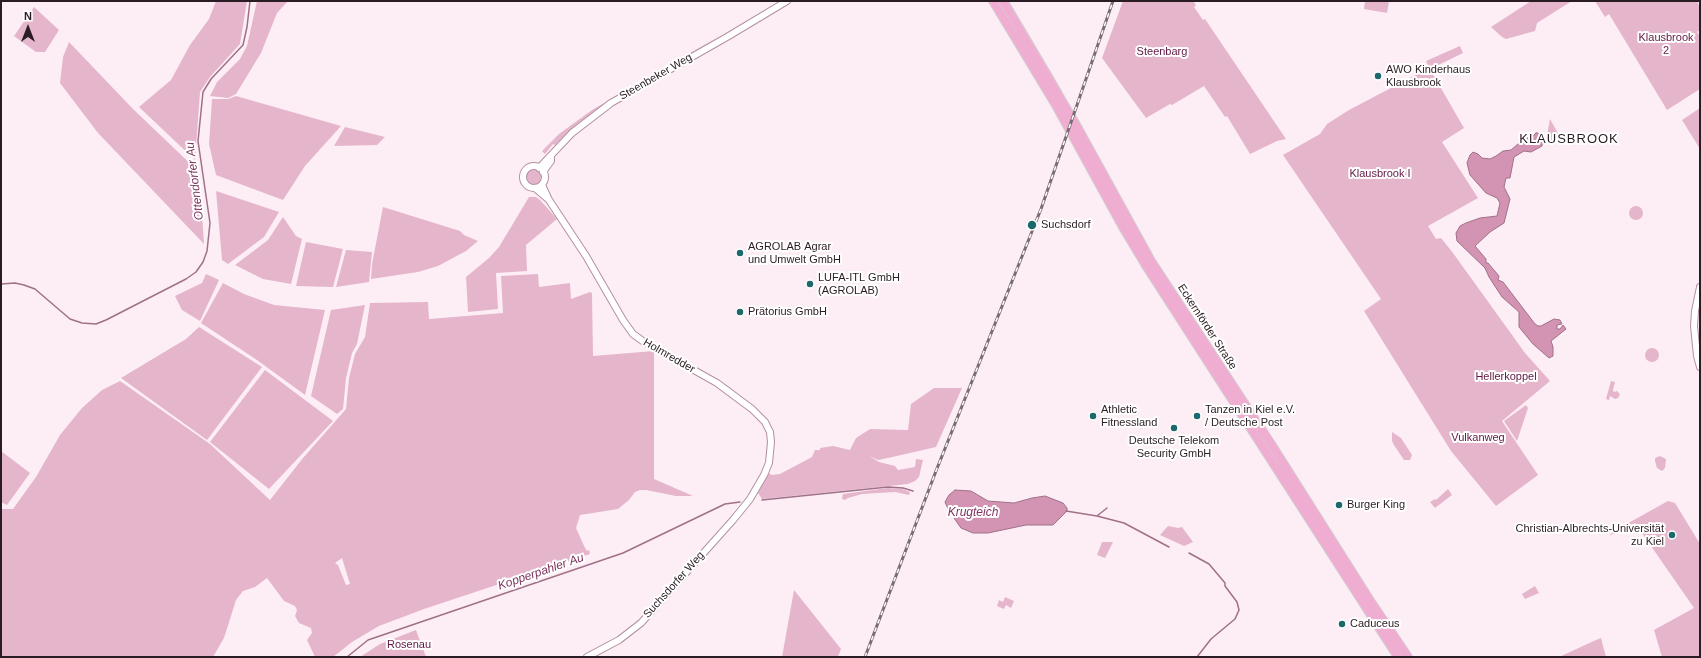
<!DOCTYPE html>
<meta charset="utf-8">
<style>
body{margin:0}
#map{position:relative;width:1701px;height:658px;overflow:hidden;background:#fdeef5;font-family:Helvetica,sans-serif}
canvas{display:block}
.frame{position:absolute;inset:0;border:2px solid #2a1c23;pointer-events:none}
.north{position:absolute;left:8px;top:8px;width:40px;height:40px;-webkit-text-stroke:3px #fff;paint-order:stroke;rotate:0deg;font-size:11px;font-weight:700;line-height:16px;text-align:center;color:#2a1c23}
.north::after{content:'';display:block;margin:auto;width:14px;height:18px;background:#2a1c23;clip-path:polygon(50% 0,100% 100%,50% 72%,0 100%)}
</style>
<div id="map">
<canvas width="1701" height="658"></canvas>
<div class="frame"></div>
<div class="north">N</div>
</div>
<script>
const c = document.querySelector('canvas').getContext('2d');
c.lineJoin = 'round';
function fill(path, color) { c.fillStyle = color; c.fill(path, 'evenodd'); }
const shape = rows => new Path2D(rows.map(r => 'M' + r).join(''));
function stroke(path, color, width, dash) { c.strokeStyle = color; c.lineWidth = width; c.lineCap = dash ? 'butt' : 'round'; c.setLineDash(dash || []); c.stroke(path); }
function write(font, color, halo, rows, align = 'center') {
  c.font = font + ' Helvetica,sans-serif'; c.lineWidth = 4; c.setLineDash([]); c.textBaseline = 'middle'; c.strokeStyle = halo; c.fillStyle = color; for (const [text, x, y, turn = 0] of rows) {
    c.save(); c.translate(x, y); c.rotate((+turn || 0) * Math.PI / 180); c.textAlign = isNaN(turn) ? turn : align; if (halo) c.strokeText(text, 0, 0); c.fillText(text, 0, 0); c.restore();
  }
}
const green = shape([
 [216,1,247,1,240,44,210,77,200,92,195,160,139,107,171,80,190,45,209,19],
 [257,1,288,1,277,13,261,53,236,94,228,98,210,96,217,82,240,59,247,46],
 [1006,1,1009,1,1051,72,1062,91,1061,92],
 [1123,1,1193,1,1196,5,1194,7,1203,20,1205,19,1286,139,1277,141,1250,154,1227,116,1225,117,1204,86,1172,105,1170,104,1146,118,1102,58],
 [1365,1,1389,1,1387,13,1364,9],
 [1531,1,1572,1,1537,23,1535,31,1506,39,1502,37,1491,27],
 [1595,1,1697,1,1700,8,1700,30,1697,32,1700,36,1700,89,1667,110,1609,14,1605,17],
 [34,7,59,30,45,52,36,52,14,36],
 [723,34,593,112,571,129,555,145,553,144,545,154,542,151,559,134,592,110],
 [69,42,133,109,199,172,204,244,98,133,60,83,63,57],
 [1460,46,1463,53,1430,69,1464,128,1442,142,1478,198,1428,226,1436,239,1441,238,1453,253,1525,353,1550,381,1502,421,1538,475,1496,506,1451,451,1364,311,1381,299,1283,155,1320,134,1327,124,1349,110,1429,68,1426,61],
 [236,96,341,126,305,166,283,200,216,175,209,144,212,99,228,99],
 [1700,108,1700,149,1682,120],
 [1550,119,1560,137,1552,142,1547,135],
 [345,127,385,137,377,145,334,146],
 '526 177a8 8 0 1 1 16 0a8 8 0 1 1-16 0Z',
 [216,191,279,212,264,237,228,264,222,260],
 [529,197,536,197,540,200,557,219,526,245,527,271,496,273,498,309,468,312,466,277,489,258,499,247],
 '1629 213a7 7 0 1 1 14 0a7 7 0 1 1-14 0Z',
 [383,207,460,231,464,235,478,241,466,251,438,266,418,272,371,279,372,264],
 [283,217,296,236,302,239,291,284,263,279,235,265,268,240],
 [306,242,343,249,333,287,296,286],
 [346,250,372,252,369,282,336,287],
 [206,274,219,280,200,321,182,310,175,296,202,283],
 [538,274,539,287,570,283,571,299,590,292,592,293,593,356,654,351,654,479,693,496,676,496,646,490,640,490,635,492,629,500,618,509,580,515,576,528,585,548,587,551,589,550,590,554,424,609,379,626,352,642,333,657,315,657,307,640,312,633,311,628,299,623,295,616,297,610,295,606,284,601,267,578,255,587,243,591,236,600,224,638,213,657,1,657,1,509,13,509,36,477,60,435,82,408,102,390,120,381,210,444,270,500,303,458,346,409,349,378,355,354,365,337,370,303,428,302,429,319,503,313,501,276],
 [342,558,350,584,346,585,338,565,335,563],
 [223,283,244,294,274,305,325,310,305,395,257,360,201,323],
 [365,305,357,344,352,353,346,378,343,409,337,414,311,396,331,310],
 [199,327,262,367,207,440,121,378,186,339],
 '1645 355a7 7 0 1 1 14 0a7 7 0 1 1-14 0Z',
 [265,370,333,421,269,489,210,442],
 [1611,381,1615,382,1613,390,1614,392,1617,391,1620,394,1618,398,1615,399,1610,396,1609,400,1606,399],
 [934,388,962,388,936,447,888,458,878,460,869,456,879,462,895,466,898,470,915,467,916,459,923,460,919,477,915,481,908,484,762,499,758,493,768,473,772,475,780,474,812,457,815,450,820,450,820,448,833,446,850,450,856,438,870,429,908,430,911,404],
 [1526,405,1528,408,1517,441,1504,421],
 [1392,432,1401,438,1412,455,1410,460,1404,460,1394,445,1392,441],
 [1,451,30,473,7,505,1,502],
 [1660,456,1666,459,1665,468,1662,471,1657,468,1655,461,1655,458],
 [888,488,902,489,910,492,909,495,895,492,862,494,848,498,845,500,842,499,843,494],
 [1448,489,1452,495,1435,508,1430,502,1435,499,1436,500],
 [1668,501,1675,503,1700,544,1700,657,1662,657,1654,630,1694,608,1635,523,1609,536,1614,531],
 [1168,526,1178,528,1182,527,1193,542,1184,546,1160,535],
 [1102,542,1113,542,1105,558,1097,555],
 [1535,586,1539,593,1525,599,1522,594],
 [794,590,841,649,838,657,782,657],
 [1005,597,1014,601,1011,608,1006,605,1004,609,997,606,999,600,1003,602],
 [416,630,426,657,360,657,380,644],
 [1601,638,1606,657,1559,657,1596,640]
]);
const water = shape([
 [1536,133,1538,133,1543,141,1542,146,1531,152,1524,151,1514,157,1510,178,1506,178,1504,187,1510,199,1504,223,1490,232,1475,246,1486,259,1486,263,1488,263,1499,276,1498,280,1503,282,1535,324,1538,326,1541,326,1554,319,1560,320,1562,324,1557,325,1557,329,1560,329,1563,325,1566,329,1551,341,1553,347,1553,356,1549,358,1533,344,1519,327,1519,312,1502,297,1489,277,1485,268,1457,241,1456,233,1460,226,1466,223,1480,218,1497,216,1500,203,1497,198,1486,193,1470,175,1467,163,1470,155,1473,152,1478,154,1482,158,1490,159,1496,156,1503,151,1511,150,1525,138,1531,138,1536,133],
 [955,490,971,491,988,501,1014,503,1032,498,1045,496,1063,503,1067,508,1067,511,1053,525,1026,525,988,533,973,533,961,528,949,511,945,502,949,495,955,490]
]);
const stream = shape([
 [1,284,15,283,24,285,35,289,70,319,82,323,96,324,106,320,186,279,196,272,203,262,207,251,210,223,198,141,203,92,211,79,243,45,247,27,250,1],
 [762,500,888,487,903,488,913,491],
 [1066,511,1097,516,1124,523,1169,547],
 [1097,516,1107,508],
 [1189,553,1209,564,1225,583,1225,586,1237,602,1239,610,1235,619,1211,639,1197,657],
 [347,657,368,640,623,553,725,504,740,502]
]);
const minor = shape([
 '523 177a11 11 0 1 1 22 0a11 11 0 1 1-22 0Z',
 [539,168,572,133,611,103,727,37,787,1],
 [543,172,551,161,551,156],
 [542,185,549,200,586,256,623,320,633,334,644,342,717,383,752,409,765,422,770,432,771,442,769,463,764,475,750,499,733,520,641,623,619,640,587,657],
 [535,188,549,200],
 [1700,287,1695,311,1694,326,1697,356,1700,367]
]);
const major = shape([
 [993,1,1057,107,1124,229,1145,264,1398,657],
 [1003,1,1075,123,1151,261,1273,447,1369,599,1408,657]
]);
const rail = shape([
 [865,657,936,471,1041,209,1113,1]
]);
const markers = [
 [1378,76,4,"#1c696b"],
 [1032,225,5,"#1c696b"],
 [740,253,4,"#1c696b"],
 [810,284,4,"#1c696b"],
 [740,312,4,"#1c696b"],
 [1093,416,4,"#1c696b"],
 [1197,416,4,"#1c696b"],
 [1174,428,4,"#1c696b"],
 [1339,505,4,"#1c696b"],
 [1672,535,4,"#1c696b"],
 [1342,624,4,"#1c696b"]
];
const parkNames = [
 ["Klausbrook",1666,38],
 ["2",1666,51],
 ["Steenbarg",1162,52],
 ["Klausbrook I",1380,174],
 ["Hellerkoppel",1506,377],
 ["Vulkanweg",1478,438],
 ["Rosenau",409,645]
];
const poiNames = [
 ["AWO Kinderhaus",1386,70],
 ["Klausbrook",1386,83],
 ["Suchsdorf",1041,225],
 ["AGROLAB Agrar",748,247],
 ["und Umwelt GmbH",748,260],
 ["LUFA-ITL GmbH",818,278],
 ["(AGROLAB)",818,291],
 ["Prätorius GmbH",748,312],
 ["Athletic",1101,410],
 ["Fitnessland",1101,423],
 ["Tanzen in Kiel e.V.",1205,410],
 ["/ Deutsche Post",1205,423],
 ["Deutsche Telekom",1174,441,"center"],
 ["Security GmbH",1174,454,"center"],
 ["Burger King",1347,505],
 ["Christian-Albrechts-Universität",1664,529,"right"],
 ["zu Kiel",1664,542,"right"],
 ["Caduceus",1350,624]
];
const streetNames = [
 ["Steenbeker Weg",656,77,-30],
 ["Eckernförder Straße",1207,327,57],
 ["Holmredder",669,356,30],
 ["Suchsdorfer Weg",674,585,-48]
];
const waterNames = [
 ["Ottendorfer Au",195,181,-97],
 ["Krugteich",973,513],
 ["Kopperpahler Au",541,572,-19]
];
const quarterNames = [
 ["KLAUSBROOK",1569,139]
];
fill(green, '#e5b5cc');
fill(water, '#d394b4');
stroke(water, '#a07088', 1);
stroke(stream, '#a07088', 1.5);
stroke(minor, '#b490a1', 8);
stroke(major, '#d4d2d3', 10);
stroke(minor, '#fff', 6);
stroke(major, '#efadd1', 8);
stroke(rail, '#7a6c73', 3);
stroke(rail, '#fff', 1.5, [4.5]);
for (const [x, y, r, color] of markers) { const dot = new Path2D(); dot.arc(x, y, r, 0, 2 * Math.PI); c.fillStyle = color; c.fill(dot); stroke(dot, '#fff', 1.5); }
write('11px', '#611744', '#fff', parkNames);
write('11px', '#2a1c23', '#fff', poiNames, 'left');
write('11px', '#2a1c23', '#fff', streetNames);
write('italic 12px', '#7e335e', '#fff', waterNames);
c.letterSpacing = '1px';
write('13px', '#2a1c23', '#fff', quarterNames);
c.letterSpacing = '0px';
</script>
